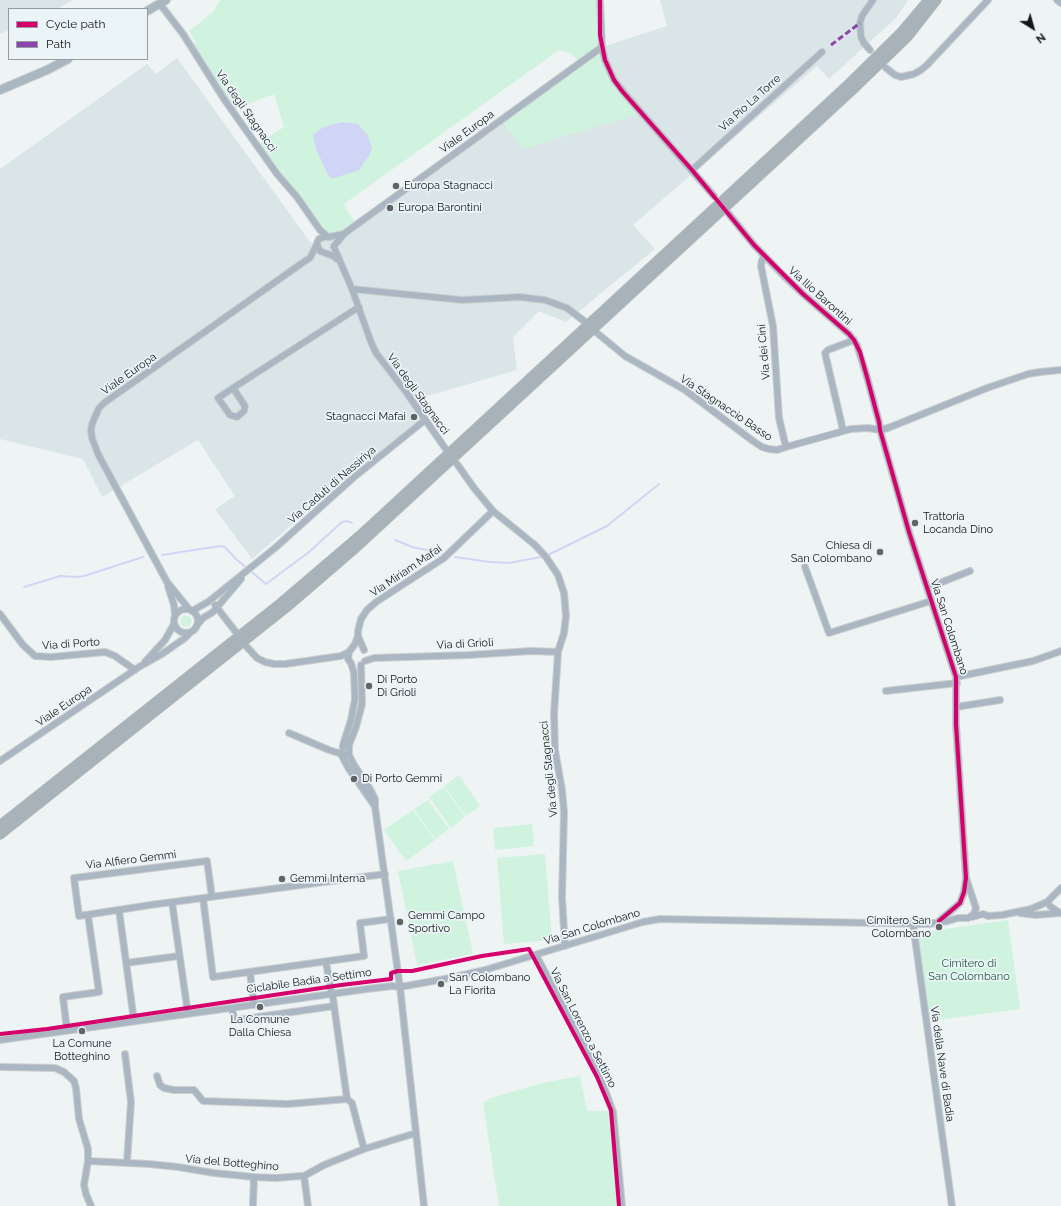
<!DOCTYPE html>
<style>
body{margin:0}
#map{position:relative;width:1061px;height:1206px;overflow:hidden;background:#eef3f4;font-family:Raleway,sans-serif}
canvas{display:block}
.legend{position:absolute;left:8px;top:8px;width:140px;height:52px;box-sizing:border-box;background:#ebf4f7;border:1px solid #959c9e;margin:0;padding:5px 7px;list-style:none;font-size:12px;color:#141718}
.legend li{display:flex;align-items:center;gap:8px;height:20px}
.legend b{width:20px;border:1px solid #959c9e}
.north{position:absolute;left:1013px;top:8px;width:40px;height:40px;-webkit-text-stroke:3px #ebf4f7;paint-order:stroke;rotate:143deg;font-size:11px;font-weight:700;line-height:16px;text-align:center;color:#141718}
.north::after{content:'';display:block;margin:auto;width:14px;height:18px;background:#141718;clip-path:polygon(50% 0,100% 100%,50% 72%,0 100%)}
</style>
<div id="map">
<canvas width="1061" height="1206"></canvas>
<ul class="legend">
<li><b style="height:5px;background:#d6006c"></b>Cycle path</li>
<li><b style="height:5px;background:#8e44ad"></b>Path</li>
</ul>
<div class="north">N</div>
</div>
<script>
const c = document.querySelector('canvas').getContext('2d');
c.lineJoin = 'round';
function fill(path, color) { c.fillStyle = color; c.fill(path, 'evenodd'); }
const shape = rows => new Path2D(rows.map(r => 'M' + r).join(''));
function stroke(path, color, width, dash) { c.strokeStyle = color; c.lineWidth = width; c.lineCap = dash ? 'butt' : 'round'; c.setLineDash(dash || []); c.stroke(path); }
function write(font, color, halo, rows, align = 'center') {
  c.font = font + ' Raleway,sans-serif'; c.lineWidth = 3.5; c.setLineDash([]); c.textBaseline = 'middle'; c.strokeStyle = halo; c.fillStyle = color; for (const [text, x, y, turn = 0] of rows) {
    c.save(); c.translate(x, y); c.rotate((+turn || 0) * Math.PI / 180); c.textAlign = isNaN(turn) ? turn : align; if (halo) c.strokeText(text, 0, 0); c.fillText(text, 0, 0); c.restore();
  }
}
const built = shape([
 [0,0,73,0,57,9,9,9,9,30,0,34],
 [660,0,908,0,896,18,829,79,817,66,633,225,655,249,566,322,539,311,513,337,517,370,417,399,427,415,339,484,252,559,215,509,235,496,198,440,102,497,83,459,0,439,0,169,147,64,156,74,177,58,310,242,317,243,319,239,336,236,501,120,622,91,602,47,667,26]
]);
const green = shape([
 [220,0,600,0,600,35,609,70,642,113,523,149,501,120,580,63,571,53,559,50,344,204,347,211,357,224,344,234,329,237,257,144,284,127,274,94,232,110,191,46,196,43,189,31,213,12],
 [343,122,358,124,327,173,315,147,313,135,323,127],
 '180.5 621a5.5 5.5 0 1 1 11 0a5.5 5.5 0 1 1-11 0Z',
 [459,775,480,806,466,816,444,786],
 [444,787,465,817,451,828,429,797],
 [428,800,449,829,435,839,414,809],
 [413,810,435,840,406,861,384,830],
 [532,824,534,846,495,850,493,828],
 [545,854,552,940,504,944,497,858],
 [453,861,473,954,417,965,398,871],
 [1008,920,1020,1009,930,1021,918,933],
 [580,1076,587,1111,610,1111,618,1206,499,1206,483,1103,491,1098,542,1083]
]);
const water = shape([
 [343,122,358,124,368,136,372,148,369,156,359,170,332,179,327,173,315,147,313,135,323,127]
]);
const stream = shape([
 [395,540,412,547,441,553],
 [162,555,220,546,225,547,236,559,266,584,309,552,342,522,347,521,352,523],
 [548,555,607,526,659,484],
 [455,557,490,562,509,563,541,557],
 [24,587,60,576,75,577,84,576,143,557]
]);
const minor = shape([
 [600,0,602,47,605,60,614,80,626,95,714,196],
 [1057,0,1061,3],
 [160,4,183,34,224,99,277,174,297,197,320,230,328,237],
 [870,50,864,43,861,37,860,23,862,16,873,0],
 [886,68,895,75,901,77,914,74,921,70,927,65,988,0],
 [692,170,822,52],
 [728,213,754,245,783,275,803,294,849,334,857,345,867,377,879,422,880,430,909,532,956,677,956,724,966,878,964,892,960,903,939,921],
 [334,246,345,233,602,47],
 [334,247,352,289,371,342,376,353,406,392,445,448],
 [764,256,762,260,761,266,773,326,779,418,786,447],
 [338,260,333,256,320,251,318,247,317,243,319,239,324,237,329,237,344,234],
 [352,289,462,300,520,297,536,299,545,300,567,308,584,321],
 [597,333,625,356,685,390,753,441,762,447,769,449,777,450,786,447,851,429,868,428,880,430,888,428,987,388,1028,374,1040,372,1061,370],
 [233,388,245,406,244,411,237,417,230,415,218,398,233,388,359,307],
 [843,430,825,353,828,350,854,340],
 [457,464,474,488,493,511,535,545,546,557,558,575,564,593,566,616,564,633,558,652,554,714,555,750,562,790,564,812,562,897,565,946],
 [805,567,829,633,931,601],
 [168,586,174,605,175,616],
 [927,588,970,571],
 [215,605,235,631],
 '174 621a12 12 0 1 1 24 0a12 12 0 1 1-24 0Z',
 [189,609,167,582,98,454,92,438,91,430,92,424,99,408,104,403,305,261,310,258,317,244],
 [192,611,208,602,275,548,353,478,425,420],
 [0,614,23,645,35,656,51,657,105,652,115,656,135,670],
 [197,625,203,618,213,612,241,579],
 [247,647,257,658,265,662,274,664,285,664,341,656,349,652,355,644,358,636],
 [364,650,358,636,358,631,361,619,367,610,376,602,444,558,493,511],
 [349,652,348,659,351,663,354,673,355,699,351,720,343,745,342,756,349,769,374,805],
 [365,661,374,658,469,655,531,651,558,652],
 [145,662,165,640,174,624],
 [361,665,362,704,356,727,349,745,349,755,354,765,370,789,375,799,375,807,400,987,424,1206],
 [956,677,1033,661,1061,651],
 [886,691,957,683],
 [956,707,1000,700],
 [289,733,329,750,345,755],
 [0,761,139,667,162,654,185,638,191,632],
 [212,897,207,861,74,878,79,916,150,905,203,898,385,874],
 [203,898,213,977,364,956,360,923,391,919],
 [172,902,188,1014],
 [1047,902,1051,907,1060,913],
 [119,910,134,1021],
 [1020,913,1036,915,1061,913],
 [972,917,983,914,988,916,1002,915,1031,909,1047,902,1061,888],
 [913,924,952,1206],
 [536,955,599,1074,613,1112,622,1206],
 [326,962,331,991,333,998,347,1099],
 [126,963,179,956],
 [250,972,254,1005],
 [232,1008,234,1018,237,1020,334,1006],
 [67,1030,63,997,99,992,88,915],
 [0,1040,367,989,392,986,400,987,450,978,485,970,643,922,660,919,928,924,948,921,958,918,968,918,974,914,976,908,966,878],
 [125,1054,131,1102,127,1162],
 [0,1067,55,1068,64,1072,74,1081,76,1088,79,1119,88,1149,88,1161,84,1185,86,1194,91,1206],
 [157,1076,160,1085,164,1088,174,1090,194,1090,203,1101,288,1104,347,1099,352,1103,353,1107,364,1149],
 [88,1161,149,1164,178,1167,214,1173,254,1177,276,1178,301,1176,304,1176,324,1165,364,1149,416,1133],
 [304,1176,308,1206],
 [253,1206,254,1177]
]);
const major = shape([
 [147,11,166,0],
 [0,90,47,70,68,59]
]);
const highway = shape([
 [0,825,279,604,361,534,846,86,901,32,928,0],
 [0,835,290,605,355,549,853,90,908,37,937,0]
]);
const quiet = shape([
 [831,45,860,23]
]);
const cycleway = shape([
 [600,0,600,35,605,60,614,80,622,91,692,170,754,245,803,294,849,334,854,340,860,352,867,377,879,422,880,430,909,532,956,677,956,724,966,878,964,892,960,903,939,921],
 [0,1034,47,1029,341,985,391,979,391,973,398,971,412,971,482,956,529,949,597,1077,611,1110,619,1206]
]);
const markers = [
 [396,186,4,"#606465"],
 [390,208,4,"#606465"],
 [414,417,4,"#606465"],
 [915,523,4,"#606465"],
 [880,552,4,"#606465"],
 [369,686,4,"#606465"],
 [354,779,4,"#606465"],
 [282,879,4,"#606465"],
 [400,922,4,"#606465"],
 [939,927,4,"#606465"],
 [441,984,4,"#606465"],
 [260,1007,4,"#606465"],
 [82,1031,4,"#606465"]
];
const streetNames = [
 ["Via Pio La Torre",750,103,-42],
 ["Via degli Stagnacci",246,111,55],
 ["Viale Europa",467,132,-36],
 ["Via Ilio Barontini",820,296,42],
 ["Via dei Cini",764,352,-95],
 ["Viale Europa",129,374,-35],
 ["Via degli Stagnacci",418,394,54],
 ["Via Stagnaccio Basso",726,408,34],
 ["Via Caduti di Nassiriya",332,485,-41],
 ["Via Miriam Mafai",406,571,-34],
 ["Via San Colombano",949,627,72],
 ["Via di Porto",71,644,-4],
 ["Via di Grioli",465,644,-3],
 ["Viale Europa",64,706,-34],
 ["Via degli Stagnacci",549,769,-96],
 ["Via Alfiero Gemmi",131,860,-7],
 ["Via San Colombano",592,927,-17],
 ["Ciclabile Badia a Settimo",309,981,-8],
 ["Via San Lorenzo a Settimo",583,1028,63],
 ["Via della Nave di Badia",942,1064,82],
 ["Via del Botteghino",232,1163,5]
];
const poiNames = [
 ["Europa Stagnacci",404,186],
 ["Europa Barontini",398,208],
 ["Stagnacci Mafai",406,417,"right"],
 ["Trattoria",923,517],
 ["Locanda Dino",923,530],
 ["Chiesa di",872,546,"right"],
 ["San Colombano",872,559,"right"],
 ["Di Porto",377,680],
 ["Di Grioli",377,693],
 ["Di Porto Gemmi",362,779],
 ["Gemmi Interna",290,879],
 ["Gemmi Campo",408,916],
 ["Sportivo",408,929],
 ["Cimitero San",931,921,"right"],
 ["Colombano",931,934,"right"],
 ["San Colombano",449,978],
 ["La Fiorita",449,991],
 ["La Comune",260,1020,"center"],
 ["Dalla Chiesa",260,1033,"center"],
 ["La Comune",82,1044,"center"],
 ["Botteghino",82,1057,"center"]
];
const parkNames = [
 ["Cimitero di",969,964],
 ["San Colombano",969,977]
];
fill(built, '#dae5e8');
fill(green, '#d0f3df');
fill(water, '#d1d5f5');
stroke(stream, '#d1d5f5', 2);
stroke(minor, '#cccfd0', 8);
stroke(major, '#cccfd0', 10);
stroke(highway, '#cccfd0', 10);
stroke(minor, '#aab6c1', 6);
stroke(major, '#abb7c0', 8);
stroke(highway, '#a7b2b9', 9);
stroke(quiet, '#8e44ad', 3, [6, 3]);
stroke(cycleway, '#d6006c', 4);
for (const [x, y, r, color] of markers) { const dot = new Path2D(); dot.arc(x, y, r, 0, 2 * Math.PI); c.fillStyle = color; c.fill(dot); stroke(dot, '#ebf4f7', 1.5); }
write('11px', '#141718', '#ebf4f7', streetNames);
write('11px', '#141718', '#ebf4f7', poiNames, 'left');
write('11px', '#1d5939', '#ebf4f7', parkNames);
</script>
